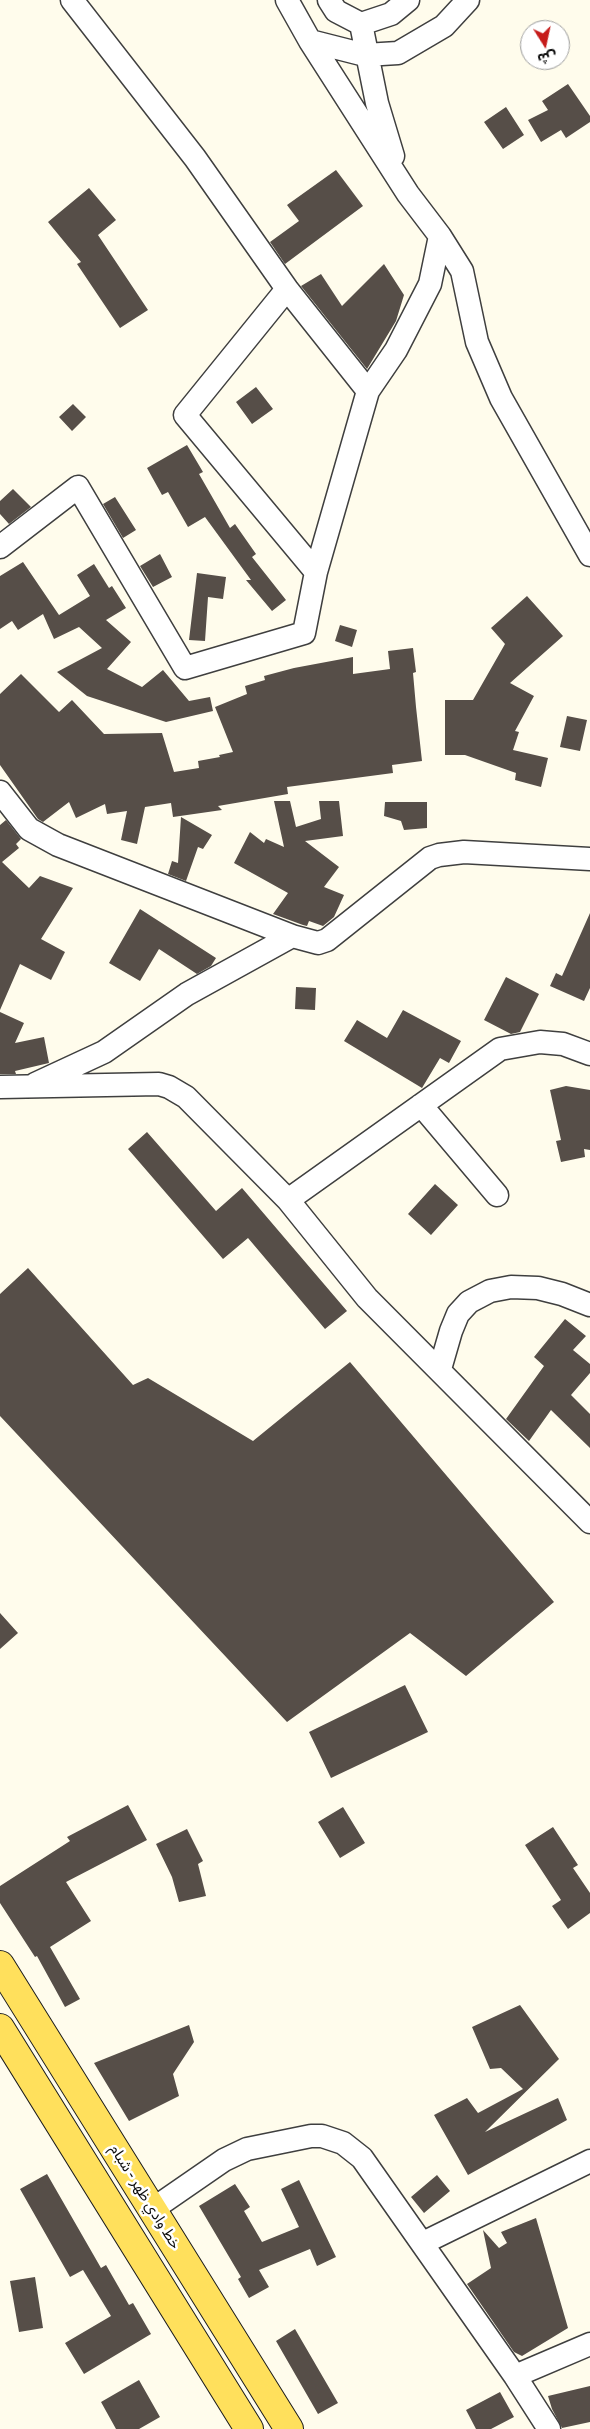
<!DOCTYPE html>
<meta charset="utf-8">
<style>
body{margin:0}
#map{position:relative;width:590px;height:2429px;overflow:hidden;background:#fffcec;font-family:Literata,"Noto Sans Arabic",serif}
canvas{display:block}
.north{position:absolute;left:520px;top:20px;width:50px;height:50px;box-sizing:border-box;background:#fff;border:1px solid #9e9e9e;border-radius:50%;rotate:170deg;font-size:14px;font-weight:700;line-height:20px;text-align:center;color:#0c0c0c}
.north::after{content:'';display:block;margin:auto;width:18px;height:22px;background:#c61c1b;clip-path:polygon(50% 0,100% 100%,50% 72%,0 100%)}
</style>
<div id="map">
<canvas width="590" height="2429"></canvas>
<div class="north">ش</div>
</div>
<script>
const c = document.querySelector('canvas').getContext('2d');
c.lineJoin = 'round';
function fill(path, color) { c.fillStyle = color; c.fill(path, 'evenodd'); }
const shape = rows => new Path2D(rows.map(r => 'M' + r).join(''));
function stroke(path, color, width, dash) { c.strokeStyle = color; c.lineWidth = width; c.lineCap = dash ? 'butt' : 'round'; c.setLineDash(dash || []); c.stroke(path); }
function write(font, color, halo, rows, align = 'center') {
  c.font = font + ' Literata,"Noto Sans Arabic",serif'; c.lineWidth = 5; c.setLineDash([]); c.textBaseline = 'middle'; c.strokeStyle = halo; c.fillStyle = color; for (const [text, x, y, turn = 0] of rows) {
    c.save(); c.translate(x, y); c.rotate((+turn || 0) * Math.PI / 180); c.textAlign = isNaN(turn) ? turn : align; if (halo) c.strokeText(text, 0, 0); c.fillText(text, 0, 0); c.restore();
  }
}
const building = shape([
 [568,84,590,116,590,122,566,138,561,130,541,142,528,120,548,110,542,101],
 [506,107,524,135,503,149,484,122],
 [336,170,363,206,285,264,270,242,299,221,287,205],
 [89,188,116,220,98,235,148,310,120,328,77,264,81,262,48,222],
 [384,264,404,295,396,321,367,369,301,286,321,274,342,306],
 [256,387,273,409,252,424,236,402],
 [73,404,86,417,72,431,59,417],
 [187,445,203,472,199,474,230,528,235,524,256,554,252,557,286,600,272,611,246,580,251,580,205,517,188,527,168,492,162,495,147,468],
 [13,489,31,507,9,524,0,514,0,501],
 [115,497,136,530,123,538,103,504],
 [160,554,172,577,153,587,140,566],
 [23,562,59,615,90,596,77,575,94,564,109,588,112,586,126,608,106,620,131,642,107,669,142,687,163,670,189,701,210,697,213,711,166,722,87,696,57,672,102,648,79,627,54,639,43,614,18,630,12,621,0,629,0,576],
 [197,573,226,577,223,599,208,597,205,641,189,640],
 [527,596,563,636,510,683,534,696,515,731,519,732,513,750,548,758,541,787,515,780,516,773,465,755,445,755,445,700,473,700,505,644,491,628],
 [340,625,357,630,352,647,335,641],
 [413,648,416,672,413,673,416,707,422,761,392,765,393,773,287,787,288,794,218,806,222,810,173,817,171,803,145,807,137,844,121,840,127,811,107,814,105,804,76,818,69,802,43,822,38,819,0,765,0,694,21,674,59,712,72,700,104,734,162,733,174,772,199,768,198,761,220,757,219,755,233,752,215,707,247,694,245,686,265,680,264,676,294,668,353,657,353,674,390,669,388,651],
 [567,716,587,720,580,751,560,747],
 [274,801,290,801,296,827,321,819,319,801,339,801,343,836,305,841,339,867,324,887,344,895,334,917,323,926,309,921,307,926,303,925,273,914,288,893,234,863,250,832,264,843,266,839,284,847],
 [385,802,427,802,427,828,404,830,401,821,384,816],
 [181,817,212,835,203,849,198,847,186,881,168,874,172,861,178,863],
 [6,820,21,839,16,844,19,848,2,862,29,888,40,876,73,888,41,939,65,952,51,980,20,964,0,1010,0,825],
 [140,909,216,958,211,966,197,974,159,949,140,981,109,963],
 [590,913,590,988,584,1001,550,986,556,973,562,976],
 [506,977,539,994,520,1032,511,1034,484,1020],
 [296,987,316,988,315,1010,295,1009],
 [403,1010,461,1041,449,1063,440,1058,422,1088,344,1041,357,1020,387,1038],
 [0,1012,24,1023,15,1043,44,1037,49,1063,15,1071,16,1074,0,1074],
 [566,1086,590,1090,590,1150,584,1149,585,1157,561,1162,556,1141,561,1140,550,1090],
 [147,1132,216,1211,242,1188,347,1311,325,1329,248,1238,223,1259,128,1149],
 [435,1184,458,1205,431,1235,408,1214],
 [28,1268,133,1385,148,1378,253,1441,350,1362,554,1602,466,1676,410,1633,287,1722,0,1416,0,1294],
 [565,1319,586,1336,573,1350,590,1364,590,1373,571,1395,590,1414,590,1448,551,1410,529,1441,506,1419,544,1366,534,1357],
 [0,1613,18,1633,0,1649],
 [405,1685,428,1732,331,1778,309,1732],
 [128,1805,147,1840,66,1882,91,1921,50,1947,80,1999,65,2007,37,1956,35,1957,0,1903,0,1886,70,1841,67,1837],
 [343,1807,365,1843,340,1858,318,1822],
 [553,1827,578,1865,573,1868,590,1893,590,1913,568,1929,552,1906,561,1900,525,1845],
 [187,1829,203,1861,198,1864,206,1896,179,1902,172,1877,156,1844],
 [520,2005,559,2059,485,2132,558,2098,567,2120,468,2175,434,2115,467,2098,478,2113,523,2089,501,2068,490,2069,472,2027],
 [189,2025,194,2042,173,2074,179,2096,129,2121,94,2063],
 [47,2174,101,2268,106,2265,129,2305,133,2303,151,2334,84,2374,65,2343,111,2316,83,2270,70,2277,20,2189],
 [437,2175,450,2191,424,2213,411,2197],
 [299,2180,336,2257,317,2266,310,2249,259,2270,269,2287,249,2298,238,2279,241,2277,199,2206,235,2184,250,2207,244,2211,262,2242,299,2227,281,2189],
 [536,2218,568,2328,522,2356,514,2352,467,2284,491,2268,483,2230,499,2248,507,2243,501,2232],
 [35,2277,43,2328,19,2332,10,2281],
 [295,2329,338,2403,318,2414,276,2341],
 [139,2380,160,2417,139,2429,116,2429,101,2402],
 [590,2386,590,2422,562,2428,552,2409,548,2396],
 [500,2392,514,2417,491,2429,476,2429,466,2410]
]);
const minor = shape([
 [72,0,195,158,287,289,368,391],
 [287,0,310,41,365,55,398,53,444,26,468,0],
 [329,0,336,11,361,24,391,14,408,0],
 [361,24,377,103,393,156],
 [310,41,408,194,440,236,462,271,477,342,501,398,590,555],
 [287,289,185,415,316,572],
 [0,547,78,487,185,668,304,633,316,572,368,391,396,350,430,284,440,236],
 [0,792,29,829,58,845,292,936,187,994,104,1052,35,1084],
 [292,936,318,943,327,940,430,858,439,855,464,852,590,859],
 [0,1087,159,1084,169,1087,186,1097,288,1200,367,1298,590,1522],
 [421,1105,497,1195],
 [288,1200,500,1049,540,1042,563,1044,590,1054],
 [440,1369,451,1331,458,1314,469,1302,490,1291,511,1287,538,1288,562,1294,590,1305],
 [153,2209,224,2160,247,2149,311,2136,322,2136,343,2143,362,2158,515,2376,549,2429],
 [423,2243,590,2161],
 [515,2376,590,2344]
]);
const major = shape([
 [0,1965,289,2429],
 [0,2028,249,2429]
]);
const streetNames = [
 ["خط وادي ظهر - شبام",145,2197,58]
];
fill(building, '#564e48');
stroke(minor, '#3f3f3f', 25);
stroke(major, '#1d1d1d', 30);
stroke(minor, '#fff', 22);
stroke(major, '#ffe05c', 28);
write('15px', '#0c0c0c', '#fff', streetNames);
</script>
